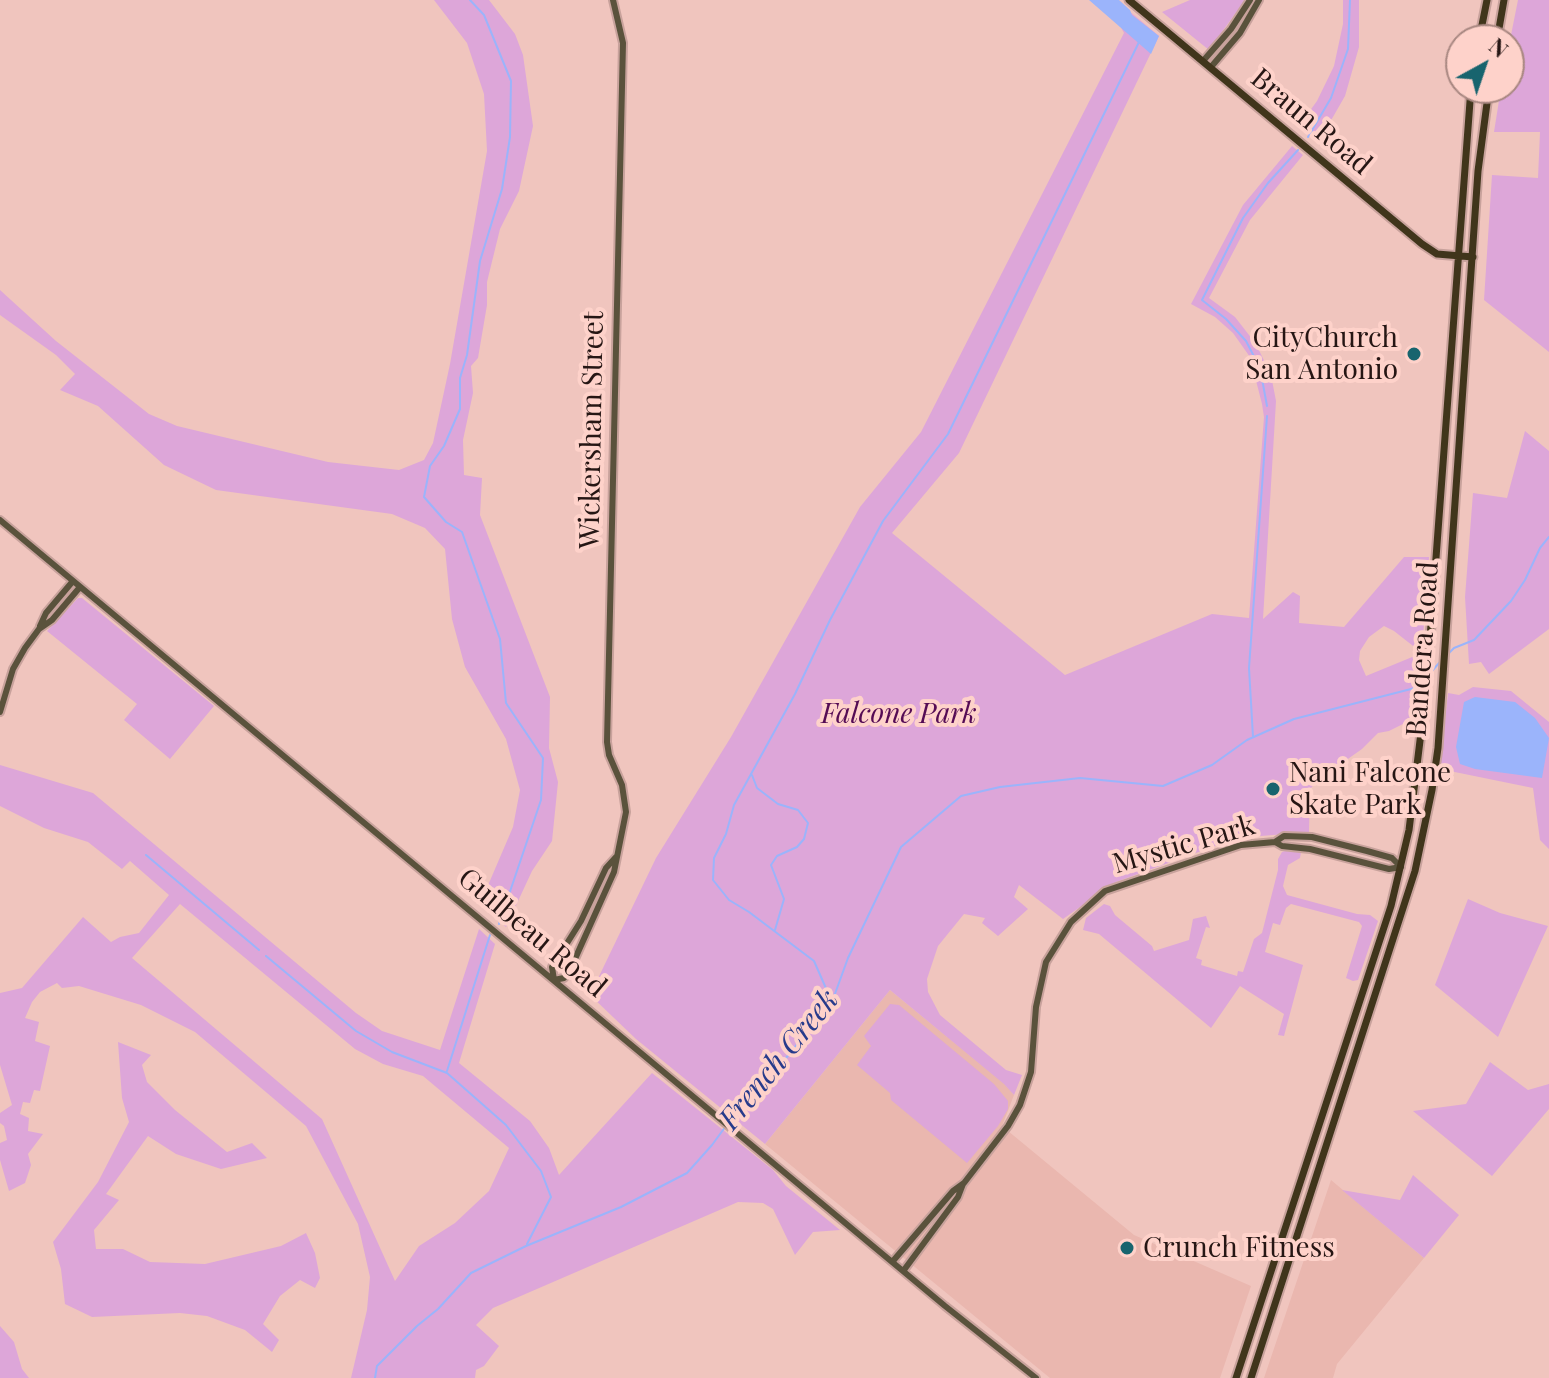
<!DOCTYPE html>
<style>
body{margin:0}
#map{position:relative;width:1549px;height:1378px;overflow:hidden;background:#f0c5be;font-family:"Playfair Display",serif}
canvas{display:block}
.north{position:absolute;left:1445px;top:24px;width:80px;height:80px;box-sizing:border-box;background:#fed2ca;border:2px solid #a88781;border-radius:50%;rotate:40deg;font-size:22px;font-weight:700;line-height:32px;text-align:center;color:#261614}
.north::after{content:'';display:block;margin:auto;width:28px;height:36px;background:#18646e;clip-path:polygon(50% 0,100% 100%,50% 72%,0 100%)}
</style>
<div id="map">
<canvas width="1549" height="1378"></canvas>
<div class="north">N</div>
</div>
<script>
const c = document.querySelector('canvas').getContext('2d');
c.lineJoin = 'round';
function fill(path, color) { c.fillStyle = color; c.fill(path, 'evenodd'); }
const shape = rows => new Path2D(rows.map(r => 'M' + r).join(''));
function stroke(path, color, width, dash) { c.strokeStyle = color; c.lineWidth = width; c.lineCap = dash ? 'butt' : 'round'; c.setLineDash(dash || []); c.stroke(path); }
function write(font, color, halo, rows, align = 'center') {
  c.font = font + ' "Playfair Display",serif'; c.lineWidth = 8; c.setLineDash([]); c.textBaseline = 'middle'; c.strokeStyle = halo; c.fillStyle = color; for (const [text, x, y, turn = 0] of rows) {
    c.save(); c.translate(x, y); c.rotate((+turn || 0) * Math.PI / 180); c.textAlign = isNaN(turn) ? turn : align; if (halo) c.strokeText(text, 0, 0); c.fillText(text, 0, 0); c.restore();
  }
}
const built = shape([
 [890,990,1005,1084,1014,1095,1002,1126,1134,1235,1251,1286,1220,1378,1050,1378,765,1144],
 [1331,1180,1424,1258,1337,1364,1333,1378,1264,1378]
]);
const green = shape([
 [434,0,489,0,515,34,523,55,533,126,519,191,500,229,487,282,487,305,478,358,471,366,473,393,463,440,464,475,482,478,480,515,550,697,549,748,558,782,552,841,532,871,506,927,478,903,486,890,513,827,520,790,506,739,465,667,452,619,445,549,425,528,392,514,216,490,164,465,98,406,60,390,75,374,56,355,0,315,0,290,56,341,149,414,177,426,328,462,399,470,424,460,433,443,450,364,487,151,484,94,467,43],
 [1106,0,1116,0,1159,36,959,453,892,533,1065,675,1212,614,1249,618,1264,417,1262,404,1250,357,1233,333,1215,317,1191,304,1243,205,1292,146,1303,155,1250,220,1209,298,1235,317,1256,344,1271,375,1276,401,1263,619,1293,592,1300,596,1299,623,1344,627,1404,557,1429,557,1417,717,1389,731,1378,733,1362,749,1318,780,1310,789,1309,832,1237,838,1116,882,1063,919,1019,885,1014,897,1028,909,998,936,982,923,985,918,964,914,938,946,927,979,928,992,940,1015,1006,1070,1022,1075,1014,1095,1004,1084,890,990,765,1144,636,1039,590,995,656,858,731,737,860,507,921,432,1124,33],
 [1384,626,1394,631,1422,653,1366,676,1359,660,1360,651,1369,637],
 [1190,0,1245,0,1209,50,1162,12],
 [1343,0,1359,0,1359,47,1345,96,1318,143,1298,127,1317,101,1334,66,1343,24],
 [1518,0,1549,0,1549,352,1484,300,1492,175,1538,178,1540,132,1494,132,1501,88,1509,88,1509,45],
 [1525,431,1549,451,1549,629,1489,674,1481,662,1469,664,1465,597,1473,493,1507,498],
 [78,598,82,598,214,706,170,759,124,720,137,704,47,631],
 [1473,687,1511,691,1549,722,1549,849,1540,840,1533,788,1440,769,1448,693,1459,695],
 [0,765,93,793,356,1013,382,1031,440,1050,479,929,495,944,459,1063,530,1121,549,1148,559,1175,652,1073,773,1170,786,1186,840,1230,813,1232,795,1255,773,1209,763,1203,738,1202,493,1308,476,1325,499,1346,484,1366,476,1370,475,1378,351,1378,367,1310,370,1277,358,1224,306,1126,195,1032,141,1005,79,986,62,988,57,983,40,992,32,1002,25,1018,39,1022,35,1041,50,1046,40,1091,34,1090,30,1103,23,1102,20,1114,29,1118,28,1131,43,1134,28,1154,31,1165,25,1183,9,1191,0,1160,0,1143,7,1140,4,1126,0,1123,0,1113,12,1105,0,1065,0,993,22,988,83,917,111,942,120,937,139,933,169,895,130,861,122,869,88,842,44,828,0,806],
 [180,904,355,1049,383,1064,423,1076,509,1148,489,1191,455,1223,419,1246,395,1281,322,1119,132,958],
 [1285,851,1301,852,1300,858,1288,865,1283,886,1287,895,1357,914,1370,915,1378,921,1358,980,1353,981,1346,978,1362,926,1359,922,1291,904,1286,908,1280,925,1273,923,1265,952,1303,965,1284,1036,1278,1035,1284,1014,1240,986,1211,1028,1099,934,1083,930,1086,918,1104,904,1110,906,1115,915,1152,946,1154,951,1189,940,1193,919,1206,916,1210,928,1206,927,1196,958,1202,960,1201,965,1237,976,1238,971,1243,972,1254,939,1262,933,1278,870,1278,859,1282,852],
 [1468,899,1500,913,1548,926,1498,1037,1435,985],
 [890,1004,899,1005,994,1084,1008,1101,1008,1109,998,1126,967,1163,891,1100,890,1093,857,1065,871,1046,864,1036],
 [118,1042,151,1055,142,1065,147,1082,175,1110,227,1152,252,1143,267,1158,221,1169,176,1154,148,1136,106,1194,119,1200,94,1230,96,1249,123,1249,150,1262,205,1264,281,1246,306,1233,315,1253,320,1278,315,1288,300,1280,280,1296,263,1324,279,1340,272,1352,245,1330,207,1316,180,1313,92,1317,65,1304,61,1269,53,1242,98,1182,129,1122,122,1098],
 [1490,1062,1528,1090,1549,1084,1549,1109,1492,1176,1413,1111,1466,1104],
 [1413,1175,1459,1215,1424,1258,1342,1190,1400,1200],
 [0,1326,14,1342,22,1369,29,1378,0,1378]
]);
const water = shape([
 [1089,0,1119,0,1130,10,1132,15,1159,36,1151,54],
 [1475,697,1515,702,1535,718,1549,738,1542,778,1475,769,1460,764,1456,747,1464,702]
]);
const stream = shape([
 [470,0,484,15,511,81,510,137,502,189,480,261,467,355,460,378,460,409,444,446,430,466,424,497,446,522,462,532,500,639,506,703,543,758,541,800,499,924],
 [1308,137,1331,98,1348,49,1350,0],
 [1267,406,1260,368,1246,341,1226,319,1202,300,1243,218,1268,183,1298,150],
 [1448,654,1454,648,1474,640,1511,601,1525,580,1540,548,1549,537],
 [1431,672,1440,662],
 [1253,737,1249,668,1267,416],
 [752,775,757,788,778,804,798,810,808,823,804,839,797,847,777,856,771,865,784,899,775,930],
 [146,855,259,950],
 [266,956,356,1031,392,1052,447,1073,506,1125,541,1171,551,1197,527,1244],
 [832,1002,814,961,749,912,729,900,713,880,714,858,726,834,734,805,795,694,830,620,883,521,948,434,1140,40],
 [447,1071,490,935],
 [375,1378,377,1366,417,1326,438,1309,471,1273,526,1246,621,1207,687,1173,712,1145,745,1100,772,1075,832,1002,848,958,901,847,961,796,1000,787,1080,778,1163,786,1212,765,1247,740,1294,719,1415,688,1424,679]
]);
const secondary = shape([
 [1203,61,1231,29,1250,0],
 [1211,67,1240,33,1259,0],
 [0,520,945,1306,1036,1378],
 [40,626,46,613,73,581],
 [0,712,13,669,25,648,39,629,52,620,80,587],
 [554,980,564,978,570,970,614,872,626,812,622,785,609,755,607,742,623,43,613,0],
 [554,980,552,967,581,921,606,868,616,857],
 [893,1261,953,1191,964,1183,1008,1126,1020,1105,1031,1072,1036,1007,1046,962,1071,922,1105,891,1241,845,1275,842,1284,836,1312,837,1367,851,1392,858,1401,867,1389,869,1310,849,1282,846,1275,842],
 [904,1270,958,1197,963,1184]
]);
const primary = shape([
 [1129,0,1422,244,1437,254,1473,257],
 [1479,40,1487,0],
 [1497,40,1504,0],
 [1236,1378,1391,906,1409,830,1426,692,1471,88],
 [1251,1378,1415,871,1432,790,1438,748,1478,171,1489,88]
]);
const markers = [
 [1414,354,8,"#18646e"],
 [1273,789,8,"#18646e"],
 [1127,1248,8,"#18646e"]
];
const streetNames = [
 ["Braun Road",1311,122,40],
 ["Wickersham Street",592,430,-89],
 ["Bandera Road",1423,649,-86],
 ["Mystic Park",1184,845,-16],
 ["Guilbeau Road",532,933,40]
];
const poiNames = [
 ["CityChurch",1398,338,"right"],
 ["San Antonio",1398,370,"right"],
 ["Nani Falcone",1289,773],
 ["Skate Park",1289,805],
 ["Crunch Fitness",1143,1248]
];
const parkNames = [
 ["Falcone Park",899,714]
];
const waterNames = [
 ["French Creek",779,1060,-51]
];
fill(built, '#eab7af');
fill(green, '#dda6d9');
fill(water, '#9bb4fb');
stroke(stream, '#9bb4fb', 2);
stroke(secondary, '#c8a29c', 10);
stroke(primary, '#c8a29c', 11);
stroke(secondary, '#5a523c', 6);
stroke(primary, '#40351b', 7);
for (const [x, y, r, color] of markers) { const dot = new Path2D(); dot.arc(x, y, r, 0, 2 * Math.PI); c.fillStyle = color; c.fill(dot); stroke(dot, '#fed2ca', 3); }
write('28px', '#261614', '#fed2ca', streetNames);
write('28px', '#261614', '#fed2ca', poiNames, 'left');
write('italic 28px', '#550b54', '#fed2ca', parkNames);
write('italic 30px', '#273b8b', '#fed2ca', waterNames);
</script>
